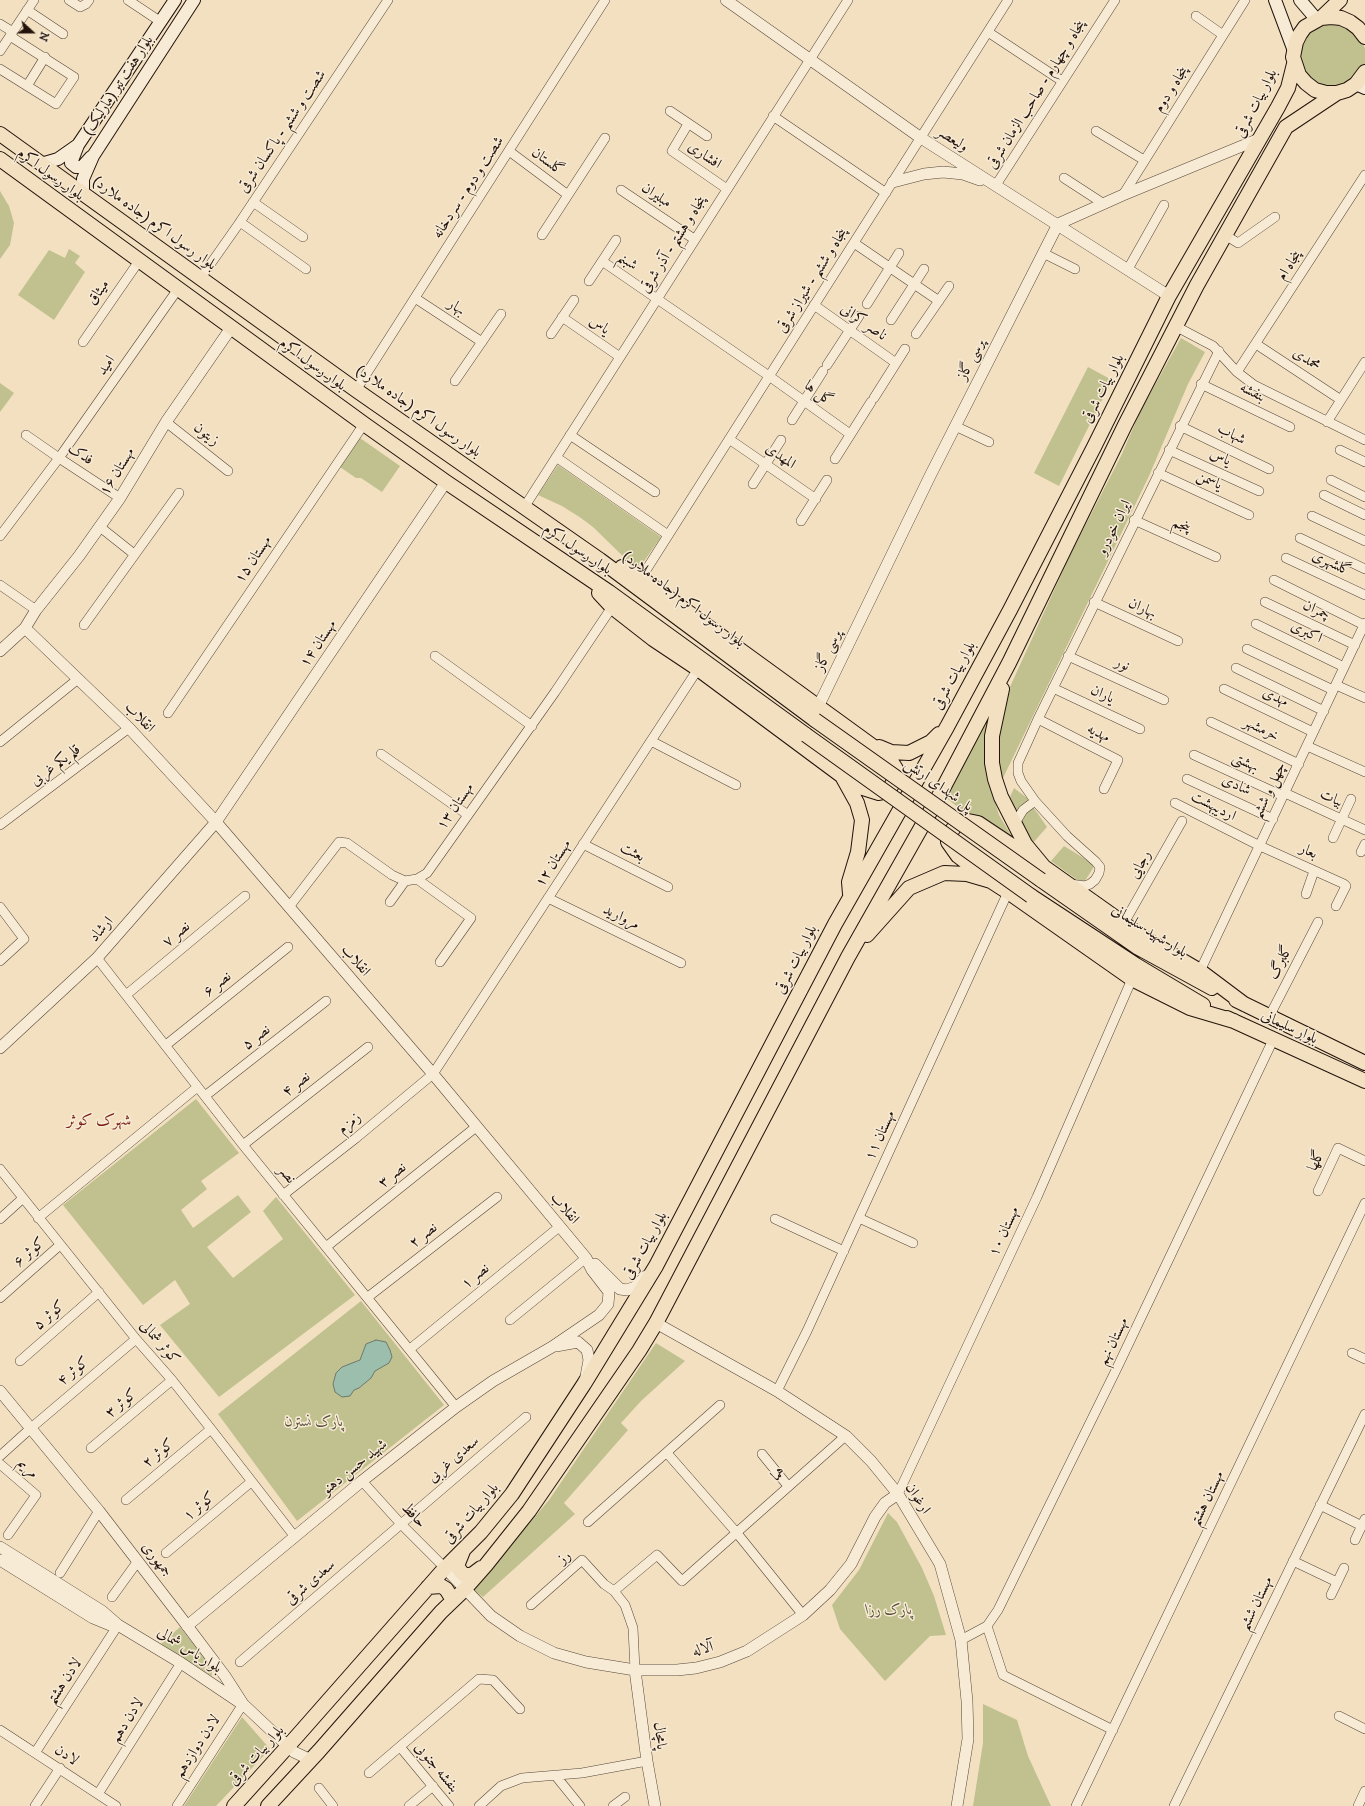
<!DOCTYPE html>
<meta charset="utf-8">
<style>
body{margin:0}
#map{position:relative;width:1365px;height:1806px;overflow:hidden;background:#f2e0c0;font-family:"IM FELL DW Pica",serif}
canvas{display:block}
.north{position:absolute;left:12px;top:12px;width:40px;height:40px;-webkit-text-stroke:3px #f7ebd6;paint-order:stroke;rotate:111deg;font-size:11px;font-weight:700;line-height:16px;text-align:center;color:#23130c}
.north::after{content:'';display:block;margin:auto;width:14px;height:18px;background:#23130c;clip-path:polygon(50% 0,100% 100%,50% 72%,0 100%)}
</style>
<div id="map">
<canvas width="1365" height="1806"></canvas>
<div class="north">N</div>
</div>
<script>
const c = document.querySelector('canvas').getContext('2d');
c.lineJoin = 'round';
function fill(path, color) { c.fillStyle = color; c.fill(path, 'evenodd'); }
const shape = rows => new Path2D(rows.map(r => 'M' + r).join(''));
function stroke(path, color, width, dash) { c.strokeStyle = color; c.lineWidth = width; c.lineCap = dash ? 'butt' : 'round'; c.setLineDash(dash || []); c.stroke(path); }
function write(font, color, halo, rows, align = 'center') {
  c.font = font + ' "IM FELL DW Pica",Amiri,serif'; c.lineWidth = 3; c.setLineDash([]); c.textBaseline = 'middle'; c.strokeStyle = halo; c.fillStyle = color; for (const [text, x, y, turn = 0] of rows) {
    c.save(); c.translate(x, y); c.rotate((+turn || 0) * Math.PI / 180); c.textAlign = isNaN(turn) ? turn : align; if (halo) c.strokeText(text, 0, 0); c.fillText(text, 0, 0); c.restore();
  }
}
const green = shape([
 [1323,22,1346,24,1362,40,1365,49,1365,63,1362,72,1345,88,1323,89,1299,67,1299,44,1305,34],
 [0,191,9,206,14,223,10,245,0,259],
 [69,249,80,256,75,263,85,272,54,320,18,295,49,250,65,258],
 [1181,338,1205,352,1188,384,1149,476,1003,778,1000,780,997,747,1009,689,1072,551,1121,456,1141,410],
 [1088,367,1112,380,1059,486,1034,473],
 [0,383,14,393,0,412],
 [360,438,400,466,382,492,361,478,356,478,340,467],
 [558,465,661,537,642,564,634,567,593,527,581,518,562,506,538,495],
 [989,718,986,766,989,783,999,815,1017,845,969,816,945,797],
 [1014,788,1027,798,1047,827,1032,844,1010,797],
 [1064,846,1095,865,1083,884,1051,861],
 [196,1099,239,1153,201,1181,207,1189,181,1210,193,1228,238,1195,251,1212,207,1247,233,1278,283,1239,263,1211,276,1197,355,1295,219,1397,160,1325,190,1304,175,1280,143,1305,63,1205],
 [361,1301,444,1405,297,1521,218,1414],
 [656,1343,685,1361,641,1401,621,1423,628,1430,564,1503,575,1514,483,1597,473,1590,549,1500],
 [888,1513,897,1522,922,1568,934,1596,946,1635,930,1636,885,1681,840,1629,832,1605,859,1570],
 [180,1627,211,1666,212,1676,161,1644],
 [983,1704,1017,1720,1028,1756,1051,1806,973,1806,983,1743],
 [242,1717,270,1749,216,1806,184,1806]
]);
const water = shape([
 [376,1340,386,1342,390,1350,392,1357,389,1363,375,1371,371,1378,359,1388,354,1390,350,1396,342,1397,335,1392,333,1384,336,1373,342,1367,360,1360,366,1344,376,1340]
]);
const minor = shape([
 [69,0,80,7,86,4,89,0],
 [128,0,161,22],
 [27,10,63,34],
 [1196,16,1223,35],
 [0,24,13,32],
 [988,32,1062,81],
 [0,51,34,0],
 [0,69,56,104,74,77,10,36],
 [27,86,45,57],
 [670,111,707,136],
 [773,116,886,193],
 [688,124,672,151,727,189],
 [1096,131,1144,160],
 [509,151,568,195],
 [1064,178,1104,204],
 [996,185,1115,0],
 [621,190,694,239],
 [1123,195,1245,0],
 [253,202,303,237],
 [240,222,306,269],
 [542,235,605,138],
 [1225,235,1238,243,1275,217],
 [854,243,939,301],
 [1043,253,1075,269],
 [602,261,769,376,850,434],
 [1128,269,1164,205],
 [200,279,240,222,388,0],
 [589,281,616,240],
 [415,298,482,342],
 [867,304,899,253],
 [814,305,896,363],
 [562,317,620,357],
 [891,320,924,269],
 [1177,327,1213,346,1237,372,1254,385,1365,440],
 [551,334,574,300],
 [916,334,949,286],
 [83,342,139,261],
 [1256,344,1341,400],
 [827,365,859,316],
 [1237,372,1365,175],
 [455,381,501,314],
 [1201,384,1290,427],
 [356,390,605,0],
 [874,398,905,349],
 [792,420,823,371],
 [166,422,228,471],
 [1327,422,1365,362],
 [955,426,989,442],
 [1180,426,1269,469],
 [26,435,59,458,120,498],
 [570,435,655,492],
 [729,439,816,499],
 [1169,450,1259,491],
 [1340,450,1365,462],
 [556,457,668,535],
 [835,459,871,402],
 [1158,473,1249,515],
 [1331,480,1365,497],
 [753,484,781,440],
 [1324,495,1365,515],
 [525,506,848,0],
 [1312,516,1365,541],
 [1134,520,1216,557],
 [801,521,827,480],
 [100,527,134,554],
 [0,536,59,458,178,289],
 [1300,538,1365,569],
 [1286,558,1365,595],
 [641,578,1008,0],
 [1274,580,1364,625],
 [0,585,36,610],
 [1094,602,1178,641],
 [1265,602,1355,645],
 [1256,624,1344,667],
 [84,625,179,493],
 [1247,649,1333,690],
 [435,656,532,726],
 [1068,656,1164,700],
 [1236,668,1324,711],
 [1336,685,1365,698],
 [1053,688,1140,729],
 [1224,689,1313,732],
 [168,713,364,424],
 [1038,719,1118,760,1104,789],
 [1211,722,1299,764],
 [651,741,736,785],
 [0,742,78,679],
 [1307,746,1365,772],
 [381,754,468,815],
 [1194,755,1283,796],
 [1187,779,1273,819],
 [1285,793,1365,830],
 [1175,803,1260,846,1344,884,1346,886,1336,906],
 [0,825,129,728],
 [1014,825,1023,810,1035,801],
 [1333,838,1351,799],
 [583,844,668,887],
 [1361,852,1365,844],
 [417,879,471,918,440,962],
 [1070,884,1085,886,1090,884,1095,880,1099,873,1100,867,1096,862,1067,836,1035,801,1021,781,1018,773,1018,763,1038,719,1219,351],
 [1306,894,1314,871],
 [548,898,681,963],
 [390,902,405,881],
 [0,907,24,939,0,961],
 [289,907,339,842,347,843,392,875,405,881,417,879,427,873,555,692,612,607],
 [1124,923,1182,821],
 [97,958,243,1145,456,1407],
 [1200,971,1365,623],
 [126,995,245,896],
 [1269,1017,1318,922],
 [166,1045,288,947],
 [205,1096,326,1001],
 [243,1145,368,1047],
 [0,1169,136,1339,172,1380,211,1429,295,1537],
 [1318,1191,1338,1148,1365,1161],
 [283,1195,356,1138,433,1074,698,669],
 [38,1218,195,1089],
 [859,1218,913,1243],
 [0,1219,22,1199],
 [775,1219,844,1251],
 [326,1247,476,1127],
 [368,1297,497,1197],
 [0,1298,60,1245],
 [510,1320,586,1258],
 [410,1349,559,1227],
 [1352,1353,1365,1359],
 [20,1361,99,1292],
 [777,1391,807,1331,1008,892],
 [91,1448,172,1380],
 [667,1453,736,1532,803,1615],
 [762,1454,788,1486],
 [0,1456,31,1428,136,1339],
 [0,1464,36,1495,8,1535],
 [362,1481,401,1524,445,1568],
 [898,1494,1037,1197,1132,979],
 [126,1500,211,1429],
 [1320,1505,1362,1526],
 [588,1522,720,1405],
 [1355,1540,1365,1519],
 [166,1553,251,1482],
 [1293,1561,1337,1582],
 [60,1573,99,1511],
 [614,1591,657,1555,682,1581,841,1440],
 [1331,1595,1344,1568],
 [112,1597,138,1561],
 [531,1605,582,1560,604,1584,614,1591,625,1605,633,1628,635,1670],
 [987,1626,1003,1675,1113,1730],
 [961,1640,987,1626,998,1610,1117,1368,1273,1040],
 [240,1662,526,1417],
 [1339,1716,1365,1729],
 [0,1730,116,1806],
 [401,1748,449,1806],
 [35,1753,118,1625],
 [369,1773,479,1679,493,1680,520,1709],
 [555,1775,580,1806],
 [319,1788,333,1806],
 [98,1794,181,1663],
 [35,1806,60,1768],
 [177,1806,243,1704],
 [409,1806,433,1786],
 [479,1806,501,1786,522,1778,582,1773,647,1761],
 [613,1806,625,1797],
 [1076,1806,1365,1203],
 [1174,1806,1365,1414],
 [1358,1806,1365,1791]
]);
const tertiary = shape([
 [726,0,921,138,1169,296],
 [893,182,924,174,943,172,963,174,980,180],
 [25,628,129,728,216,822,433,1074,586,1258,592,1270,609,1292,608,1304,599,1315,552,1347,493,1381,456,1407,362,1481,187,1626],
 [0,651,25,628,36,610,79,556,120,498,166,422,231,328],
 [818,707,930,476,1058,224,1123,195,1259,139],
 [0,1048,97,958,216,822,446,482],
 [595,1264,620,1289,627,1290,635,1287,646,1276],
 [656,1323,777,1391,846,1436,871,1461,898,1494,940,1564,961,1640,967,1701,968,1739,957,1806],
 [556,1346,578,1342,587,1350,589,1360,586,1376],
 [0,1391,99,1511,179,1615,225,1676,243,1704,294,1752,311,1760],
 [0,1547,102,1611,118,1625,181,1663,239,1702],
 [0,1560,93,1618,110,1625,118,1625],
 [445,1568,491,1616,520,1636,554,1653,586,1662,635,1670,677,1670,696,1668,720,1662,747,1651,803,1615,830,1590,851,1564,875,1517,885,1503,898,1494],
 [635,1670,647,1761,655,1806]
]);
const secondary = shape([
 [1275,0,1294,51],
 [1300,0,1317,20],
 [1356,84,1365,88],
 [78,145,71,163,76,167,82,167,91,157],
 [41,164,58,159,78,145,175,0],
 [83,194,83,179,93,156,194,0]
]);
const primary = shape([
 [1321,18,1340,0],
 [1365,37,1358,28,1350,22,1341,18,1331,17,1321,18,1305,27,1300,34,1296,42,1293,57,1299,75,1306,83,1315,90,1326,93,1337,93,1347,90,1356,84,1365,72],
 [0,134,356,390,600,560,815,720],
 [0,159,364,424,446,482,609,592,806,735],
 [622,567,641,578,882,753,891,761,896,769,894,781,890,788,884,792,879,793,860,787,844,777],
 [599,593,612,607,653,639,698,669,842,776,857,803,862,820,858,852,849,882,850,894],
 [1002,689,992,736,992,763,995,779,1001,797,1025,844,1044,867,1147,940,1200,971,1244,1004],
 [879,747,891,752,909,753,931,742,939,734],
 [983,875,958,856,948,842,950,833,956,825,963,820,978,823,1032,859],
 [1041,880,1137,947,1212,988],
 [1031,896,1136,965,1203,1005],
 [867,935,909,888,944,873,967,874,991,881,1008,892,1132,979,1190,1008,1234,1021],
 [1236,1000,1365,1063],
 [1227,1018,1365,1081],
 [463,1551,457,1566,461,1572,466,1576,473,1574,481,1568],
 [428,1587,441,1586,446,1589,453,1600],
 [234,1806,298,1735,445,1568,481,1532,512,1494,584,1384,656,1266,835,924,947,727,1010,610,1094,447,1169,296,1278,107,1288,88,1294,64],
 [268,1806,319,1751,441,1612,464,1590,486,1565,529,1511,639,1351,656,1323,848,957,939,796,1009,663,1125,425,1197,285,1286,127,1337,93]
]);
const primaryBridge = shape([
 [815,720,1041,880],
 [806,735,1031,896]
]);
const streetNames = [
 ["بلوار هفت تیر (مارلیک)",119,86,-57],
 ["پنجاه و دوم",1172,90,-58],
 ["پنجاه و چهارم - صاحب الزمان شرقی",1037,95,-58],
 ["بلوار بیات شرقی",1257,104,-63],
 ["شصت و ششم - پاکسان شرقی",283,132,-56],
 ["ولیعصر",952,140,32],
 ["افشاری",704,156,34],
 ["گلستان",547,162,36],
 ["بلوار رسول اکرم",50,175,36],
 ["شصت و دوم - سردخانه",469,188,-57],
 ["مبلیران",656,196,34],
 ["بلوار رسول اکرم (جاده ملارد)",154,224,36],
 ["پنجاه و هشتم - آذر شرقی",674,245,-58],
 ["شبنم",627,262,35],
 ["پنجاه ام",1290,266,-57],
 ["پنجاه و ششم - شیراز شرقی",813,281,-58],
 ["میثاق",99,293,-55],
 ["بهار",456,308,34],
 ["ناصر کرانی",863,323,35],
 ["یاس",599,326,35],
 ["پرسی گاز",972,360,-63],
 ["محمدی",1306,360,33],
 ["بلوار رسول اکرم",312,365,36],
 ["امید",107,366,-55],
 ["بلوار بیات شرقی",1104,389,-63],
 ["بنفشه",1252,393,26],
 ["گل ها",818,394,36],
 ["بلوار رسول اکرم (جاده ملارد)",418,412,35],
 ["زیتون",206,435,38],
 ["شهاب",1231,435,26],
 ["فدک",80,455,33],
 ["المهدی",780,457,35],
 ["یاس",1220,458,25],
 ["مهستان ۱۶",118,472,-58],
 ["یاسمن",1209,481,25],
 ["پنجم",1181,526,24],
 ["ایران خودرو",1115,528,-64],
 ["بلوار رسول اکرم",577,550,34],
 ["مهستان ۱۵",254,560,-56],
 ["گلشهری",1331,564,25],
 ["بلوار رسول اکرم (جاده ملارد)",683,600,37],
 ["بهاران",1142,609,25],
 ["چمران",1316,611,26],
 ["اکبری",1306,633,26],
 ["مهستان ۱۴",319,644,-56],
 ["پرسی گاز",829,651,-64],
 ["نور",1122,665,24],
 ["بلوار بیات شرقی",955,676,-62],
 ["یاران",1102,695,25],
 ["مهدی",1275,698,26],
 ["انقلاب",139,718,46],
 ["خرمشهر",1261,730,26],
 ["مهدیه",1098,734,28],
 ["بهشتی",1245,763,25],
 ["قلم یکم غربی",56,766,-37],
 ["پل شهدای ارتش",938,786,35],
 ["شادی",1236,786,25],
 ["چهل و ششم",1270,791,-65],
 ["بیات",1331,799,24],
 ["مهستان ۱۳",456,807,-55],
 ["اردیبهشت",1213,807,27],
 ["بعار",1308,852,25],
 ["بعثت",632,853,27],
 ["مهستان ۱۲",554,864,-57],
 ["رجایی",1141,865,-61],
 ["مروارید",621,918,26],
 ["ارشاد",102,930,-49],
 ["بلوار شهید سلیمانی",1149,932,32],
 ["نصر ۷",177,935,-40],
 ["بلوار بیات شرقی",797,960,-63],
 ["انقلاب",355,961,49],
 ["گلبرگ",1281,963,-63],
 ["نصر ۶",218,985,-39],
 ["بلوار سلیمانی",1289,1028,25],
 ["نصر ۵",257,1038,-38],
 ["نصر ۴",297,1085,-38],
 ["زمزم",350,1124,-39],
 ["مهستان ۱۱",881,1136,-65],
 ["گلها",1317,1161,-66],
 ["نصر",286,1175,51],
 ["نصر ۳",393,1176,-39],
 ["انقلاب",564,1209,50],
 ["مهستان ۱۰",1005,1232,-65],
 ["نصر ۲",424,1236,-38],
 ["بلوار بیات شرقی",646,1246,-61],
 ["کوثر ۶",30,1253,-41],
 ["نصر ۱",476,1277,-39],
 ["کوثر ۵",50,1316,-41],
 ["مهستان نهم",1114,1342,-64],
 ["کوثر شمالی",159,1343,49],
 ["کوثر ۴",74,1372,-40],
 ["کوثر ۳",122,1404,-40],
 ["کوثر ۲",159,1454,-40],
 ["سعدی غربی",454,1460,-41],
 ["شهید حسن دهنو",355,1468,-39],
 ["مریم",27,1469,41],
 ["هما",779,1475,-41],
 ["ارغوان",917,1499,57],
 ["مهستان هشتم",1208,1499,-64],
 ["کوثر ۱",200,1507,-40],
 ["بلوار بیات شرقی",472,1514,-49],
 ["حافظ",413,1516,46],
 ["رز",565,1558,-38],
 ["جمهوری",156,1560,52],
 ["سعدی شرقی",311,1583,-41],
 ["مهستان ششم",1257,1604,-64],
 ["آلاله",703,1650,-14],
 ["بلوار یاس شمالی",189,1651,32],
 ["لادن هشتم",65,1682,-57],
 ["لادن دهم",128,1721,-58],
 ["پامچال",659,1736,83],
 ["لادن دوازدهم",198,1747,-57],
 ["لادن",66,1756,33],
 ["بلوار بیات شرقی",257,1756,-48],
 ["بنفشه جنوبی",436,1768,50]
];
const parkNames = [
 ["پارک نسترن",314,1423],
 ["پارک رزا",889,1611]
];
const neighbourhoodNames = [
 ["شهرک کوثر",99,1122]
];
fill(green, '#c0c18e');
fill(water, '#9cbeac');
stroke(water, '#6c7a6c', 1);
stroke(minor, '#574639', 10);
stroke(tertiary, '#574639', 12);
stroke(secondary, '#23130c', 14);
stroke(primary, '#23130c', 16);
stroke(minor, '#f7ebd6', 9);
stroke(tertiary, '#f7ebd6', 11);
stroke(secondary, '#f7ebd6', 12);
stroke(primary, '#f2e0c0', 14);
stroke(primaryBridge, '#23130c', 16, []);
stroke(primaryBridge, '#f2e0c0', 14);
write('15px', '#23130c', '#f7ebd6', streetNames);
write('italic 15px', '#5a503a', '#f7ebd6', parkNames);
write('16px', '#7a1f14', '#f7ebd6', neighbourhoodNames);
</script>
